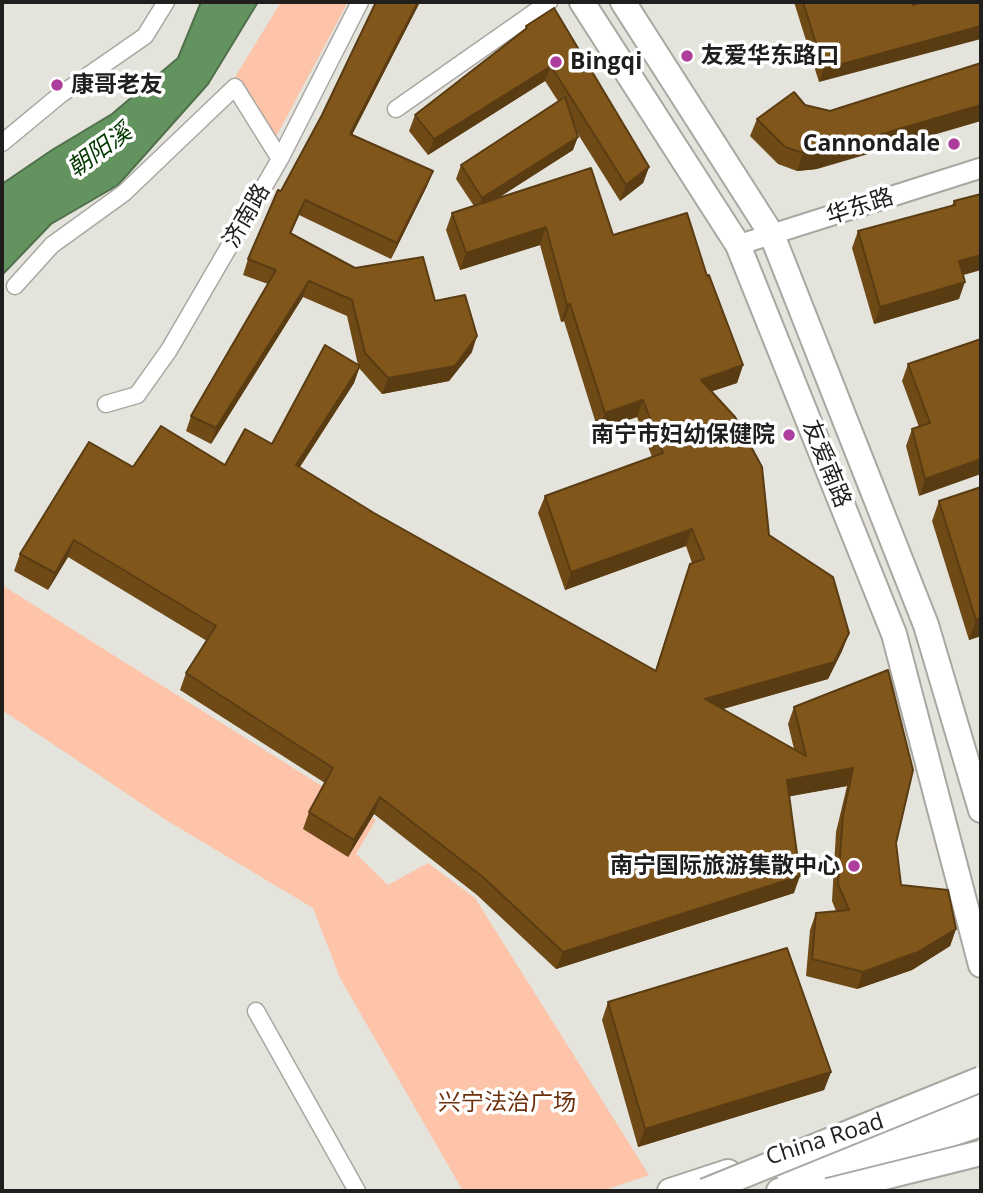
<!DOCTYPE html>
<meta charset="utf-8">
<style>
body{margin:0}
#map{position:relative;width:983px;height:1193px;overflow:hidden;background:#e4e3dc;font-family:"Open Sans",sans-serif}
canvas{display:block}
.frame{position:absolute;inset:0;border:4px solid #201f1d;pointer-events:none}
</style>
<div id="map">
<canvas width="983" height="1193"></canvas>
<div class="frame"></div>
</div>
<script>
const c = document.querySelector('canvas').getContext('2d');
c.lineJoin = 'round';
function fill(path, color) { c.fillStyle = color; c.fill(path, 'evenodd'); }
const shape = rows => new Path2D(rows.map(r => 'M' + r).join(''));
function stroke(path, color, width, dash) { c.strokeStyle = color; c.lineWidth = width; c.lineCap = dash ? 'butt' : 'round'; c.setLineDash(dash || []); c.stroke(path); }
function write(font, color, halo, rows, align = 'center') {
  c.font = font + ' "Open Sans","Noto Sans SC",sans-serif'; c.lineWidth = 7; c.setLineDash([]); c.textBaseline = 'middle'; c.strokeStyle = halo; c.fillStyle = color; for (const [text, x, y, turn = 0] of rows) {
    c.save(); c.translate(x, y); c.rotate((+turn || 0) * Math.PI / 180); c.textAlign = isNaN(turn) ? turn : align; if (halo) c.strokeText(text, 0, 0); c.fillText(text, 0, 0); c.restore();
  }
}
const green = shape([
 [281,2,348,2,269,150,232,82],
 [2,582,5,587,376,820,356,854,388,885,428,863,475,898,649,1175,602,1191,463,1191,340,978,313,908,166,820,2,710]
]);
const water = shape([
 [201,2,258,2,208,84,118,185,51,224,2,275,2,184,52,150,112,114,178,58,201,2]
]);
const minor = shape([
 [396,109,549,2],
 [2,143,60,95,145,36,166,2],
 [15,286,52,245,124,193,235,87,280,159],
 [106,404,137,395,169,350,280,159,360,2],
 [256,1011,357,1191]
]);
const tertiary = shape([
 [738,245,981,168]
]);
const primary = shape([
 [582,2,738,245,894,634,981,965],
 [623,2,772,235,926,625,981,810]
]);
const trunk = shape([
 [786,1169,981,1103],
 [670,1191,728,1172],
 [779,1191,981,1124]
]);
const trunkBridge = shape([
 [705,1191,981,1079],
 [828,1191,981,1153]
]);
const wall = shape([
 [376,2,420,2,352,135,433,171,427,186,391,259,299,215,291,234,355,268,435,301,472,352,449,381,382,394,359,368,354,383,300,467,374,513,655,671,684,581,690,564,692,563,686,546,565,590,538,513,545,496,652,457,637,417,598,430,564,321,561,322,540,245,460,270,446,230,452,213,474,206,456,179,461,165,558,101,545,81,428,155,409,131,415,115,524,31,526,26,649,167,643,183,620,201,576,131,573,150,499,197,613,235,707,276,743,365,737,383,712,391,769,535,849,633,842,651,828,679,723,709,794,749,788,724,794,707,888,670,896,843,901,885,956,929,950,946,912,970,857,989,806,976,810,930,816,913,836,911,832,901,836,832,847,786,789,796,794,893,556,969,477,895,374,814,348,857,303,829,309,812,325,783,180,690,186,673,207,641,68,557,48,590,14,571,20,554,133,467,225,465,272,444,358,365,347,316,303,297,211,444,186,431,191,416,268,284,243,275,248,259,281,191,322,115],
 [794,2,912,2,913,5,819,82],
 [794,92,817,169,797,171,778,164,750,136,757,119],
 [954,201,963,275,959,299,874,324,852,248,858,231,952,206],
 [981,339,919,496,906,446,912,429,919,427,902,381,908,364],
 [939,501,981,636,969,640,932,521],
 [608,1002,831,1072,824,1090,638,1147,602,1020]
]);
const shadedWall = shape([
 [418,2,420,2,344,150,350,134],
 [981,26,981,39,819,82,824,69],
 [551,66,545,81,428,155,434,139],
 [981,105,981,121,817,169,797,171,803,153],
 [578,137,573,150,478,211,482,198],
 [649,167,643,183,620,201,626,185],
 [433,171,427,186,391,259,397,243],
 [546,227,540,245,460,270,466,253],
 [981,255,981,270,953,278,959,261],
 [309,281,303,297,211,444,216,428],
 [965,282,959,299,874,324,880,307],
 [570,304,564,321,561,322,567,305],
 [477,336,472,352,449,381,382,394,388,378],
 [743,365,737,383,695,397,701,380],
 [360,366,354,383,290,482,296,465],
 [643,400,637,417,598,430,605,413],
 [981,459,981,474,919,496,925,479],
 [692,529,686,546,565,590,571,572],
 [74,540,68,557,48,590,55,573],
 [981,618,981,636,969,640,976,620],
 [849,633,842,651,828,679,698,716,705,699],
 [853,768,847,786,781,798,787,780],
 [380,797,374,814,348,857,354,840],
 [800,876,794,893,556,969,563,952],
 [956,929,950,946,912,970,857,989,863,972],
 [831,1072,824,1090,638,1147,645,1129]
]);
const building = shape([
 [376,2,418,2,350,134,433,171,397,243,305,200,290,233,355,268,423,257,435,301,465,295,477,336,455,366,388,378,365,353,352,300,309,281,216,428,191,416,276,270,248,259,278,190,281,191,322,115,376,2],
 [803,2,912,2,913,5,923,2,981,2,981,26,824,69,803,2],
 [554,8,649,167,626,185,551,66,434,139,415,115,527,28,526,26,554,8],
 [981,63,981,105,824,151,803,153,785,147,757,119,794,92,805,105,830,111,981,63],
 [565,97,578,137,482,198,461,165,565,97],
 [591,168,613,235,687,213,707,276,709,275,743,365,701,380,735,417,762,467,769,535,833,577,849,633,834,662,705,699,806,756,794,707,888,670,913,770,896,843,901,885,948,890,956,929,918,952,863,972,812,959,816,913,849,910,838,884,843,815,853,768,787,780,800,876,563,952,484,878,380,797,354,840,309,812,333,768,186,673,216,626,74,540,55,573,20,554,89,442,133,467,161,426,225,465,245,429,272,444,325,345,360,366,296,465,374,513,656,671,690,564,704,559,692,529,571,572,545,496,663,453,643,400,605,413,570,304,567,305,546,227,466,253,452,213,591,168],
 [981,194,981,255,959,261,965,282,880,307,858,231,955,205,954,201,981,194],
 [981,339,981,459,925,479,912,429,930,423,908,364,981,339],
 [981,487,981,618,976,620,939,501,981,487],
 [787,948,831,1072,645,1129,608,1002,787,948]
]);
const markers = [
 [687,56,7,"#ad3e9b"],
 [556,62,7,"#ad3e9b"],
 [57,85,7,"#ad3e9b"],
 [954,144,7,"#ad3e9b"],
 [789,435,7,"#ad3e9b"],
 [854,866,7,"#ad3e9b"]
];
const poiNames = [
 ["友爱华东路口",701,56],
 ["Bingqi",570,62],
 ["康哥老友",71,85],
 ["Cannondale",940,144,"right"],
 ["南宁市妇幼保健院",775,435,"right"],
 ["南宁国际旅游集散中心",840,866,"right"]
];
const streetNames = [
 ["华东路",860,207,-18],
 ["济南路",247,216,-60],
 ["友爱南路",826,464,68],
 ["China Road",825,1140,-18]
];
const parkNames = [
 ["兴宁法治广场",507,1103]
];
const waterNames = [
 ["朝阳溪",100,151,-36]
];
fill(green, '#fdc4aa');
fill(water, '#63935e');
stroke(water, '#4f704a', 2);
stroke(minor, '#a9a7a1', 19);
stroke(tertiary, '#a9a7a1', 23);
stroke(primary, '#a9a7a1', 28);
stroke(trunk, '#a9a7a1', 28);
stroke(minor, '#fff', 16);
stroke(tertiary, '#fff', 19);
stroke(primary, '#fff', 24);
stroke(trunk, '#fff', 24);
stroke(trunkBridge, '#a9a7a1', 28, []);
stroke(trunkBridge, '#fff', 24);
fill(wall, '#6f4a17');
fill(shadedWall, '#5a3c13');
fill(building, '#81561b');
stroke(building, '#5a3c13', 2);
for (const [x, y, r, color] of markers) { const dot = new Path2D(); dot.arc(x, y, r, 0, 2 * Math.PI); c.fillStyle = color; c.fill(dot); stroke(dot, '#fff', 2.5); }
write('bold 23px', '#201f1d', '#fff', poiNames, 'left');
write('23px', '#201f1d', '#fff', streetNames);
write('23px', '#6d300c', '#fff', parkNames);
write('italic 24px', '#043902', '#fff', waterNames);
</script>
